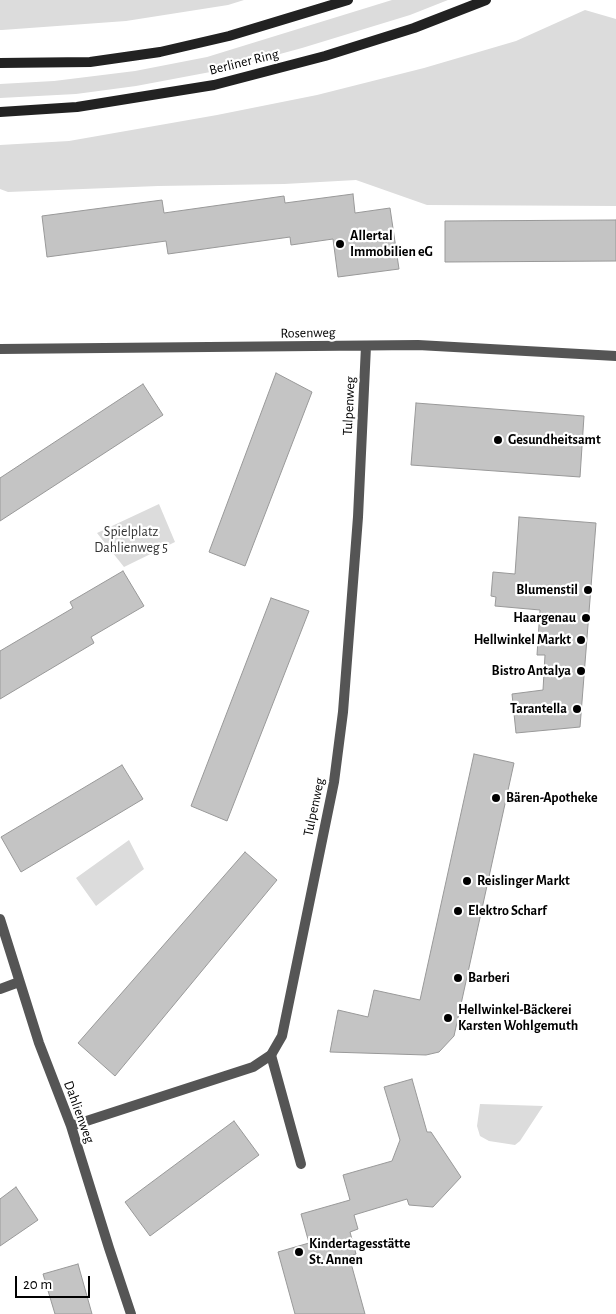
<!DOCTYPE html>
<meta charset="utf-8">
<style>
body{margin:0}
#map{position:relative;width:616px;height:1314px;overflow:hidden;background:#fff;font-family:"Alegreya Sans",sans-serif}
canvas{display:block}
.scale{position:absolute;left:15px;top:1276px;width:75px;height:22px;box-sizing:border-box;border:2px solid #000;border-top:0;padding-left:6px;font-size:15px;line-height:18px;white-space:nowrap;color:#000;-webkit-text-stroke:4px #fff;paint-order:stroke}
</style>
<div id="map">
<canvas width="616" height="1314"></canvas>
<div class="scale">20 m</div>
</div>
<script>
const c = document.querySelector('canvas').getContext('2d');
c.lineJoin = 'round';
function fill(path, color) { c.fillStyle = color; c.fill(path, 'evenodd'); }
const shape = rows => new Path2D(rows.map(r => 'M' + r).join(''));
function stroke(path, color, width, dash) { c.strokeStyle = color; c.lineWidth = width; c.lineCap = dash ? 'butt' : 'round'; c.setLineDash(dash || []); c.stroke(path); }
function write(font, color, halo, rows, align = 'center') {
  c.font = font + ' "Alegreya Sans",sans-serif'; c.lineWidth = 4.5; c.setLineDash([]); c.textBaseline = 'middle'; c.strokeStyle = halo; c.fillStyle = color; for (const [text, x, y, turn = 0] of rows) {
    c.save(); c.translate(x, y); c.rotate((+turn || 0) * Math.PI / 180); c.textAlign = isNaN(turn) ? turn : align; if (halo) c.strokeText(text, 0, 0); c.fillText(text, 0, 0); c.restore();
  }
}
const green = shape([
 [0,0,244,0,228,5,126,21,2,30,0,30],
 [392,0,448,0,410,15,302,48,221,70,136,86,76,94,0,98,0,84,54,81,135,71,207,57],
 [585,10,616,19,616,206,427,205,356,180,284,184,158,186,8,192,0,189,0,145,69,141,217,115,317,95,424,68,516,41],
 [159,504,175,542,124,567,97,533],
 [129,840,144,869,96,906,76,878],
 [480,1104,543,1106,520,1141,515,1145,489,1141,480,1136,477,1126]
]);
const building = shape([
 [353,194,355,213,390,208,399,269,338,277,333,239,291,245,290,237,168,254,166,241,47,257,42,216,162,200,164,213,284,196,285,203,353,194],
 [616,220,616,261,445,262,445,221,616,220],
 [276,373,312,392,245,566,209,552,276,373],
 [143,384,163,415,0,521,0,478,143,384],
 [416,403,584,416,580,477,411,465,416,403],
 [519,517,596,523,580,727,516,733,512,694,543,690,545,655,537,655,540,610,495,606,496,597,491,596,493,572,515,574,519,517],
 [123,571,144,606,91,637,94,643,0,699,0,651,73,608,70,602,123,571],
 [271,598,309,611,227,821,191,806,271,598],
 [474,754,514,763,454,1036,439,1052,426,1055,330,1052,338,1010,368,1017,374,990,420,1000,474,754],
 [122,765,143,799,21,872,1,837,122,765],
 [245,852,277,880,115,1076,78,1043,245,852],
 [412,1079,427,1132,431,1132,461,1177,433,1207,409,1205,407,1199,354,1215,358,1229,350,1232,356,1254,349,1256,365,1314,295,1314,278,1252,309,1243,301,1214,350,1200,343,1175,392,1161,400,1140,384,1087,412,1079],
 [234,1121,259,1155,150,1236,125,1202,234,1121],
 [16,1187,38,1220,0,1246,0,1199,16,1187],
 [78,1264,92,1314,55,1314,43,1274,78,1264]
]);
const service = shape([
 [271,1055,301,1164]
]);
const minor = shape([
 [0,349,418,345,616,356],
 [0,919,39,1043,71,1126,109,1248,131,1314],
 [0,989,19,982],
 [71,1126,253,1067,271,1055,282,1036,334,782,343,712,358,517,366,346]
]);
const secondary = shape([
 [0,63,90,62,160,52,229,36,348,0],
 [0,112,77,107,214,85,325,56,414,28,486,0]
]);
const markers = [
 [340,244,5,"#000"],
 [498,440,5,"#000"],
 [588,590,5,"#000"],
 [586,618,5,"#000"],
 [581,640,5,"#000"],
 [581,671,5,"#000"],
 [577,709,5,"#000"],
 [496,798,5,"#000"],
 [467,881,5,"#000"],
 [458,911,5,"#000"],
 [458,978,5,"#000"],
 [448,1018,5,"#000"],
 [299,1252,5,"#000"]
];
const streetNames = [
 ["Berliner Ring",244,62,-14],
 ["Rosenweg",308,333,-1],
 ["Tulpenweg",349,406,-87],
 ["Tulpenweg",314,807,-78],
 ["Dahlienweg",79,1112,70]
];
const poiNames = [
 ["Allertal",350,236],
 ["Immobilien eG",350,252],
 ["Gesundheitsamt",508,440],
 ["Blumenstil",578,590,"right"],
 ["Haargenau",576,618,"right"],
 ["Hellwinkel Markt",571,640,"right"],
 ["Bistro Antalya",571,671,"right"],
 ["Tarantella",567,709,"right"],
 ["Bären-Apotheke",506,798],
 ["Reislinger Markt",477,881],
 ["Elektro Scharf",468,911],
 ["Barberi",468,978],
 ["Hellwinkel-Bäckerei",458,1010],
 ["Karsten Wohlgemuth",458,1026],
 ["Kindertagesstätte",309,1244],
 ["St. Annen",309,1260]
];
const parkNames = [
 ["Spielplatz",131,532],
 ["Dahlienweg 5",131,548]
];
fill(green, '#dcdcdc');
fill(building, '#c4c4c4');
stroke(building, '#999', 1);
stroke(service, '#555', 10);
stroke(minor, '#555', 10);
stroke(secondary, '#222', 10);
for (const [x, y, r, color] of markers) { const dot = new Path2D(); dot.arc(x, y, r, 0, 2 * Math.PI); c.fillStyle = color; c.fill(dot); stroke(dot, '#fff', 2); }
write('14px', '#000', '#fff', streetNames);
write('bold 14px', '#000', '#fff', poiNames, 'left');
write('14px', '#333', '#fff', parkNames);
</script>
